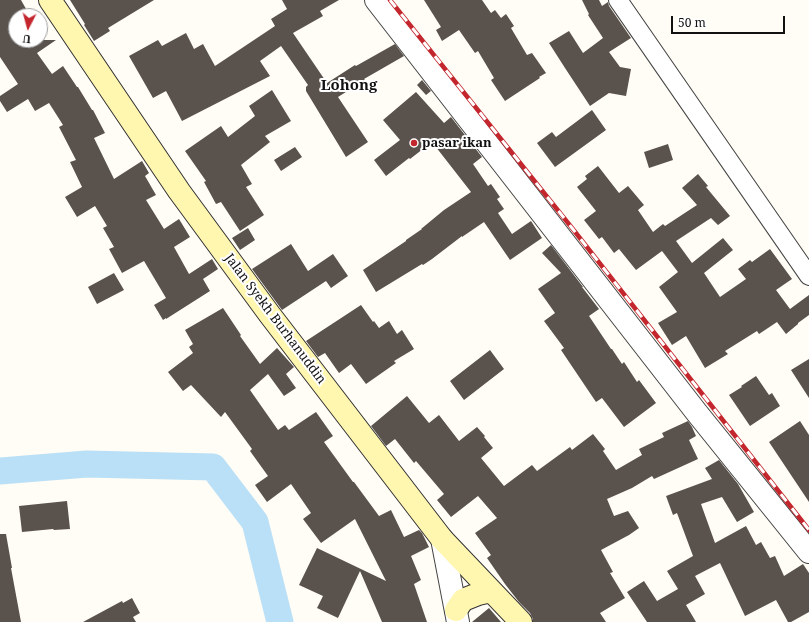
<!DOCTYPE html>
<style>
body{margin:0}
#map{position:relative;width:809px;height:622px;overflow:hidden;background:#fffdf5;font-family:"Noto Serif",serif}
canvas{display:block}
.north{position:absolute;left:8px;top:8px;width:40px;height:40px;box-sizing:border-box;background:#fff;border:1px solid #a0a0a0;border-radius:50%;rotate:186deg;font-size:11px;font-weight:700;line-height:16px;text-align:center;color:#111}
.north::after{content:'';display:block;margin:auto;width:14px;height:18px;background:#c4262e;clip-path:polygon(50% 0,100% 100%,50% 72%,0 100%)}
.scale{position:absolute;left:671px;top:16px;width:114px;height:18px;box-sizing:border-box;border:2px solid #111;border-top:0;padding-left:5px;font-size:12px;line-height:14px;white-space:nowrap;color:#111;-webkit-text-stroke:3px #fff;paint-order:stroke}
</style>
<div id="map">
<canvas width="809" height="622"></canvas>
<div class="north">U</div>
<div class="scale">50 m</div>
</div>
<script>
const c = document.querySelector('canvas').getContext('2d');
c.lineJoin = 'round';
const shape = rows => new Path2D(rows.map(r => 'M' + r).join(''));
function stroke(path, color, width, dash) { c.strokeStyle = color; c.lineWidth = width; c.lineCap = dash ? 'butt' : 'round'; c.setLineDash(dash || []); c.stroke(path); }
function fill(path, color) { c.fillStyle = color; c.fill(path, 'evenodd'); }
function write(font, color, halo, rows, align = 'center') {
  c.font = font + ' "Noto Serif",serif'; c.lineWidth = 4; c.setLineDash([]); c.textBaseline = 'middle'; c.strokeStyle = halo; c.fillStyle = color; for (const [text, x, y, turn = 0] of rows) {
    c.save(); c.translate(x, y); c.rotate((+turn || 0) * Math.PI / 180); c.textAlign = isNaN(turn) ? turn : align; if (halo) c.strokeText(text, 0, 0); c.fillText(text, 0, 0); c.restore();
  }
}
const river = shape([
 [0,471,87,464,213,467,255,522,280,622]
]);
const building = shape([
 [0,0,21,0,30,16,16,16,16,40,56,40,37,53,52,74,63,66,77,87,78,87,92,110,93,110,105,133,94,138,114,179,142,161,149,173,145,176,156,195,146,200,164,229,179,219,190,237,174,247,189,274,212,259,218,269,203,279,210,291,166,319,166,318,163,320,154,305,166,298,144,261,122,273,109,249,114,247,103,228,107,226,95,206,77,217,65,197,82,187,70,162,76,160,59,127,63,125,49,103,35,111,28,99,7,112,0,101,0,96,18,84,0,57],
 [70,0,154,0,108,28,110,31,94,41,84,25,85,24],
 [282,0,339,0,320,11,323,16,293,33,327,83,355,65,356,66,395,44,404,56,364,79,365,80,338,97,368,142,346,157,306,91,306,87,308,85,281,46,260,61,270,76,182,121,166,91,153,98,129,56,158,40,162,46,186,33,194,49,203,44,215,66,275,26,271,19,287,9],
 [424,0,482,0,491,13,495,10,501,18,506,14,514,26,511,28,527,55,532,53,546,73,539,77,540,78,505,101,491,80,494,78,478,51,475,53,459,30,442,41,436,30,441,27],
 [582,0,599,0,602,6,608,2,609,6,631,38,609,52,620,67,631,69,626,96,609,93,590,106,565,68,549,43,569,31,583,53,603,38,588,15,589,14],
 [422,80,431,91,426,95,417,85],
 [272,90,291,121,265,136,270,142,241,165,252,184,246,187,264,215,240,231,221,202,216,204,204,182,206,181,185,151,221,126,228,137,255,116,249,106],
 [416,92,444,123,451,117,482,157,473,164,488,186,491,184,500,197,497,199,504,209,498,213,512,234,531,221,542,238,510,260,484,222,462,237,462,236,432,259,423,265,422,264,376,292,363,270,406,241,406,240,422,229,421,229,444,210,471,192,432,142,410,159,409,158,386,176,374,160,400,140,383,120],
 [592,110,606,130,555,167,537,143,552,132,556,137],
 [668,144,673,160,649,168,644,152],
 [295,147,302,157,281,171,274,160],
 [598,166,619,193,628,186,644,205,638,210,653,232,663,224,665,226,697,205,682,188,698,174,708,186,706,187,730,216,718,225,711,218,676,241,692,263,723,238,733,250,704,273,720,297,746,279,738,269,750,260,752,262,770,249,792,279,776,290,790,309,809,295,809,315,798,323,798,324,786,334,777,322,759,334,757,331,725,351,728,354,705,368,686,336,672,345,658,323,677,312,659,287,678,272,662,251,636,270,619,249,614,253,602,237,599,239,584,220,596,211,577,187,587,179,585,176],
 [248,228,255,240,240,250,232,238],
 [291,244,308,271,333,254,348,276,331,288,326,281,282,310,252,269],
 [551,245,583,287,582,287,599,309,589,316,611,349,612,349,622,364,624,362,637,382,639,380,656,403,624,427,602,398,596,402,561,350,564,348,544,321,555,313,538,289,561,273,542,253],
 [114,273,124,290,97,304,88,287],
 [361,305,373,322,374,321,379,328,389,321,397,334,402,330,414,349,394,361,396,363,366,384,351,364,339,373,325,353,318,357,306,341],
 [223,308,241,335,240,336,260,364,277,348,294,367,286,374,296,388,284,396,268,374,250,390,278,430,285,425,289,430,316,412,333,436,324,442,353,482,354,482,379,516,391,510,404,537,419,530,422,533,429,547,411,556,421,580,414,584,427,622,382,622,360,571,338,618,317,608,323,596,299,585,317,548,386,581,355,519,321,543,303,519,311,513,291,484,267,502,255,485,268,476,250,451,252,449,225,412,221,417,191,385,183,391,168,372,193,353,189,347,193,344,185,330],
 [490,350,504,369,464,400,450,381],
 [809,359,809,398,791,370],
 [756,376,769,395,772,393,780,406,750,426,729,395,742,387,741,386],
 [407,396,429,423,439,415,459,441,477,427,485,436,484,437,493,448,481,458,504,486,532,465,537,471,570,447,572,450,593,434,605,449,603,451,616,470,642,455,639,449,664,437,662,433,688,421,692,427,696,436,689,440,698,459,654,479,652,476,632,488,607,499,614,516,628,511,639,528,629,535,601,550,613,572,610,573,625,598,600,613,606,622,533,622,533,619,530,613,519,602,505,584,487,558,491,555,475,533,497,518,478,496,451,517,437,500,444,494,416,461,414,463,395,439,386,446,371,426],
 [800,421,809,435,809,502,769,442],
 [719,460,738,484,754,512,737,522,722,497,701,504,715,543,746,526,756,545,761,542,770,558,775,556,784,576,803,564,809,573,809,612,791,622,788,622,776,600,745,616,720,563,695,576,705,594,686,605,696,622,647,622,627,592,644,581,657,601,678,589,667,571,693,556,677,513,673,515,666,496,712,479,705,468],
 [67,501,70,529,54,530,53,529,22,532,19,506],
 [0,534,6,534,12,568,11,568,21,622,0,622],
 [132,598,140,613,133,617,136,622,83,622,122,601,123,603],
 [489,608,501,622,472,622]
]);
const minor = shape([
 [618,0,809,276]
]);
const tertiary = shape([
 [376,0,697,413,809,552],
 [442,539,458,622]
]);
const secondary = shape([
 [50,0,179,191,270,315,442,539,521,622],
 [456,610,463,600,478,594,491,591]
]);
const rail = shape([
 [390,0,572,228,809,530]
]);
const markers = [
 [414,143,4,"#c4262e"]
];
const poiNames = [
 ["pasar ikan",422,143]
];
const streetNames = [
 ["Jalan Syekh Burhanuddin",275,319,53]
];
const quarterNames = [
 ["Lohong",349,86]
];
stroke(river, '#b9e0f7', 27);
fill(building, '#5a524d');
stroke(minor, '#444', 20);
stroke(tertiary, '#444', 24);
stroke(secondary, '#333', 24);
stroke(minor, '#fff', 18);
stroke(tertiary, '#fff', 22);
stroke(secondary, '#fff6b0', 22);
stroke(rail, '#c4262e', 4.5);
stroke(rail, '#fff', 3, [9]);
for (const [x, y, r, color] of markers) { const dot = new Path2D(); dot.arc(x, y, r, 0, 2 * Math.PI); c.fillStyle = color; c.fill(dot); stroke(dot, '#fff', 1.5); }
write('bold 13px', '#111', '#fff', poiNames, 'left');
write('13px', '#111', '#fff', streetNames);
write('bold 15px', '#111', '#fff', quarterNames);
</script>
